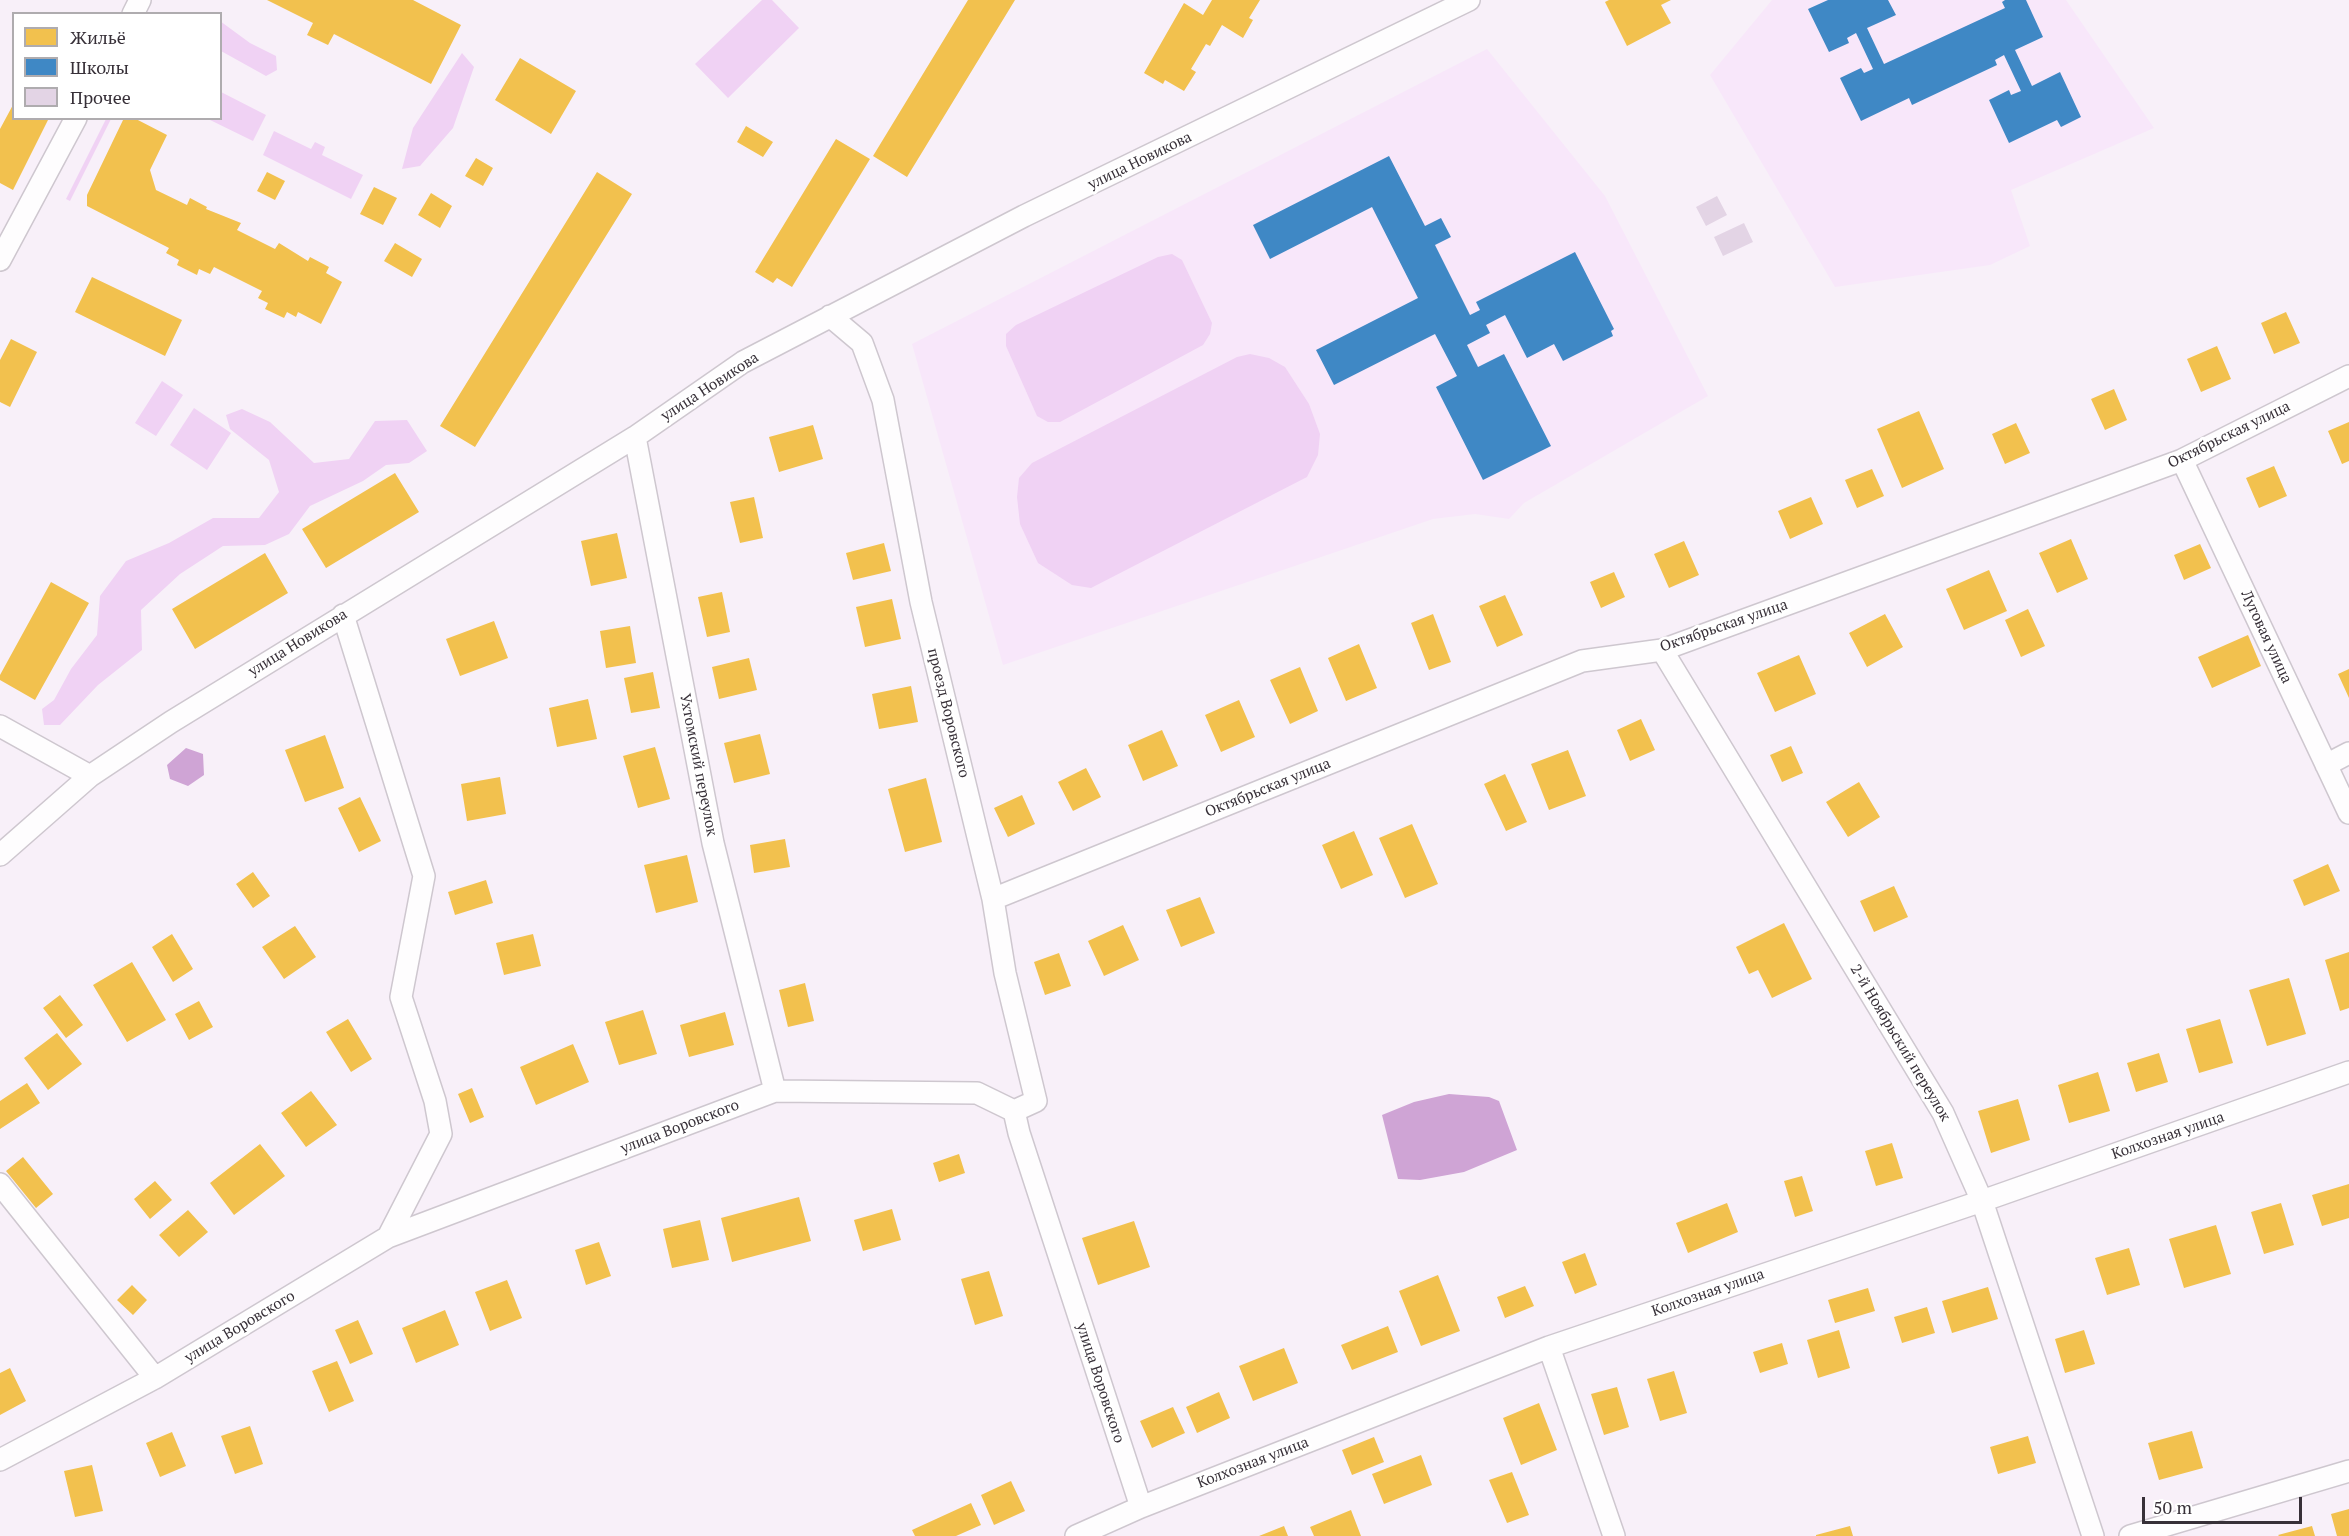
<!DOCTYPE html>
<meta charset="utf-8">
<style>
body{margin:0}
#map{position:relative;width:2349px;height:1536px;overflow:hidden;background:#f8f0f9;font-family:"PT Serif",serif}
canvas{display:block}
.legend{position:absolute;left:12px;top:12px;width:210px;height:108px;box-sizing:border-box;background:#fff;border:2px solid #afacaf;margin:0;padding:8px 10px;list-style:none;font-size:18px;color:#373038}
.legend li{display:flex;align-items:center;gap:12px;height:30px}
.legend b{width:30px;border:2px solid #afacaf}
.scale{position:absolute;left:2142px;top:1497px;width:160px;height:27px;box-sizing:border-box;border:3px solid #373038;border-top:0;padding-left:8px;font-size:18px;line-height:21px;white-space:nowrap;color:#373038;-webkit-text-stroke:4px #fff;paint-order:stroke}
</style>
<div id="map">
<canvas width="2349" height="1536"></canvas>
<ul class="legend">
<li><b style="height:16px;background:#f2c14e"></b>Жильё</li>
<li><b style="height:16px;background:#3f88c5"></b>Школы</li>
<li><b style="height:16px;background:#e3d4e5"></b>Прочее</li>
</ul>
<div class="scale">50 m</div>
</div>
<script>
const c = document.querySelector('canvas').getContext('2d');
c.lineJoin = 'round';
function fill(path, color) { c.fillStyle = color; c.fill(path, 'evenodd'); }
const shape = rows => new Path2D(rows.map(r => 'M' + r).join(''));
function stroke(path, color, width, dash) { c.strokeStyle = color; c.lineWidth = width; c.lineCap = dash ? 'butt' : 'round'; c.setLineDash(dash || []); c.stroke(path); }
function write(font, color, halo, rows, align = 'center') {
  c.font = font + ' "PT Serif",serif'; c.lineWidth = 6; c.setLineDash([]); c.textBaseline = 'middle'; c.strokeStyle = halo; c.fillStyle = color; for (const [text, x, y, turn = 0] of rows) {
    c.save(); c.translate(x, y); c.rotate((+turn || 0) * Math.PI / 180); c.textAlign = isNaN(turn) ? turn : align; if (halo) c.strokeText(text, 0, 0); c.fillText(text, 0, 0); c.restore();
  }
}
const built = shape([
 [1772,0,2066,0,2154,128,2011,190,2030,246,1990,265,1835,287,1710,75],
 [1487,49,1605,196,1708,396,1524,503,1509,519,1475,514,1433,519,1003,665,912,344]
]);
const green = shape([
 [762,0,772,0,799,28,728,98,695,64],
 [220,21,250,43,276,56,277,70,266,76,221,51],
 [462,53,474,67,453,128,420,166,402,169,413,128],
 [221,92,266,115,253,141,208,119,220,118],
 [106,119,111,119,70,201,66,199],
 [274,131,311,149,315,142,325,147,322,155,363,175,351,199,263,155],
 [1172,254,1182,260,1212,323,1210,334,1203,345,1060,422,1048,422,1037,416,1006,346,1006,334,1016,325,1158,257],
 [1250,354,1269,358,1285,367,1309,404,1320,434,1318,455,1307,477,1091,588,1072,585,1038,563,1020,524,1017,497,1019,478,1032,463,1237,357],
 [162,381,183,395,156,436,135,423],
 [194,408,231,433,207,470,170,445],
 [242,409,270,422,314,463,349,459,375,421,407,420,427,451,409,463,386,465,363,481,310,506,289,534,265,545,223,546,180,574,141,610,142,650,98,685,60,725,44,725,42,709,54,700,71,669,97,635,100,596,126,561,169,543,213,518,259,518,279,492,269,460,230,429,226,415]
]);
const water = shape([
 [186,748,203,754,204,775,188,786,170,779,167,765],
 [1449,1094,1489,1097,1499,1101,1517,1150,1464,1172,1420,1180,1398,1179,1382,1115,1414,1102]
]);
const homes = shape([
 [267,0,413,0,461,25,431,84,334,34,328,45,307,35,313,23],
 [968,0,1015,0,907,177,873,156],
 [1212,0,1260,0,1249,18,1253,20,1243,38,1222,25,1210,46,1206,44,1191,69,1196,72,1184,91,1165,80,1163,84,1144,73,1184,3,1203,15],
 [1609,0,1671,0,1661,5,1671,23,1627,46,1605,2],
 [520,58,576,91,551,134,495,100],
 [14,103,14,118,49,118,13,190,0,183,0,129],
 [124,118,134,118,167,135,150,170,156,190,187,205,190,198,207,207,206,209,241,223,237,230,275,249,279,243,308,261,310,257,329,267,326,273,342,282,321,324,298,312,296,317,287,312,284,318,265,309,268,303,258,298,262,291,214,267,210,274,199,269,197,275,177,265,179,260,166,253,169,248,87,206,87,195],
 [746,126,773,142,763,157,737,142],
 [836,139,870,159,792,287,777,278,773,283,755,272],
 [476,158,493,168,483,186,465,176],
 [267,172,285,181,275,200,257,191],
 [597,172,632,194,475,447,440,426],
 [374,187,397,198,383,225,360,214],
 [431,193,452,206,440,228,418,215],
 [395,243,422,259,412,277,384,261],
 [92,277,182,320,165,356,75,312],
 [2286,312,2300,343,2274,354,2261,323],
 [11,339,37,352,10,407,0,402,0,360],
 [2217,346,2231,379,2201,392,2187,359],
 [2114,389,2127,420,2105,430,2091,399],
 [1919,411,1944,469,1902,488,1877,429],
 [2349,422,2349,461,2342,464,2328,431],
 [2016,423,2030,453,2005,464,1992,434],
 [813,425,823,459,779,472,769,437],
 [2274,466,2287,496,2259,508,2246,478],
 [1872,469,1884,496,1857,508,1845,480],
 [395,473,419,512,326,568,302,529],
 [754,497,763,538,740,543,730,502],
 [1811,497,1823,524,1790,539,1778,511],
 [617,533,627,578,591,586,581,541],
 [2071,539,2088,579,2057,593,2039,553],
 [1684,541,1699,575,1669,588,1654,554],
 [884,543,891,571,853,580,846,553],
 [2200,544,2211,568,2184,580,2174,555],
 [265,553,288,593,195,649,172,609],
 [1989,570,2007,611,1964,630,1946,589],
 [1614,572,1625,597,1601,608,1590,582],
 [51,582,89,603,35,700,0,680,0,675],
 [722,592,730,632,707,637,698,597],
 [1505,595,1523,635,1497,647,1479,606],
 [892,599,901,639,865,647,856,607],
 [2028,609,2045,646,2021,657,2005,620],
 [1433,614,1451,662,1429,670,1411,623],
 [1885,614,1903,647,1867,667,1849,633],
 [494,621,508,658,460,676,446,639],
 [630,626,636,663,606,668,600,631],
 [2248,635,2261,666,2212,688,2198,657],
 [1359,644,1377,688,1346,701,1328,658],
 [1799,655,1816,694,1775,712,1757,673],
 [749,658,757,690,719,699,712,667],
 [1300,667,1318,711,1290,724,1270,680],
 [2349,669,2349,698,2338,674],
 [653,672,660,708,631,713,624,678],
 [911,686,918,722,879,729,872,694],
 [588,699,597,739,557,747,549,708],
 [1239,700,1255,737,1221,752,1205,715],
 [1641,719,1655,750,1630,761,1617,730],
 [1162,730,1178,766,1143,781,1128,745],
 [760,734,770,774,734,783,724,743],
 [325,735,344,788,305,802,285,750],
 [1791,746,1803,773,1782,782,1770,755],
 [655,747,670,799,638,808,623,756],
 [1568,750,1586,796,1549,810,1531,764],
 [1086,768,1101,797,1073,811,1058,782],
 [1505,774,1527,822,1506,831,1484,784],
 [500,777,506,814,467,821,461,784],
 [926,778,942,842,905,852,888,789],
 [1859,782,1880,817,1848,837,1826,802],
 [1022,795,1035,824,1008,837,994,808],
 [360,797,381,841,359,852,338,808],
 [1412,824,1438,884,1405,898,1379,838],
 [1354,831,1373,875,1341,889,1322,845],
 [785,839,790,867,754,873,750,845],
 [687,855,698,902,656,913,644,865],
 [2328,864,2340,891,2304,906,2293,880],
 [253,872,270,896,253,908,236,884],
 [486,880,493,903,455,915,448,892],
 [1894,886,1908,917,1874,932,1860,901],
 [1200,897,1215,933,1181,947,1166,910],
 [1784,923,1812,979,1772,998,1758,970,1749,974,1736,947],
 [1123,925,1139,960,1104,976,1088,941],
 [295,926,316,957,284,979,262,947],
 [172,934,193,969,173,982,152,947],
 [533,934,541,966,504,975,496,943],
 [2349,952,2349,1008,2340,1011,2325,960],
 [1059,953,1071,986,1045,995,1034,962],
 [132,962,166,1020,127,1042,93,985],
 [2289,978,2306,1034,2267,1046,2249,990],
 [805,983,814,1021,788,1027,779,990],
 [60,995,83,1025,66,1038,43,1008],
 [199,1001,213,1027,189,1040,175,1014],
 [643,1010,657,1054,619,1065,605,1022],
 [725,1012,734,1045,689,1057,680,1025],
 [348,1019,372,1059,351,1072,326,1032],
 [2220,1019,2233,1063,2199,1073,2186,1029],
 [57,1033,82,1064,48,1090,24,1058],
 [573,1044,589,1082,536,1105,520,1067],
 [2159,1053,2168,1082,2136,1092,2127,1063],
 [2098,1072,2110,1111,2069,1123,2058,1085],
 [27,1083,40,1103,0,1129,0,1101],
 [472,1088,484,1117,470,1123,458,1094],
 [311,1091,337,1125,306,1147,281,1113],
 [2018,1099,2030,1140,1991,1153,1978,1111],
 [1892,1143,1903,1178,1876,1186,1865,1151],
 [260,1144,285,1176,234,1215,210,1183],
 [959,1154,965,1173,939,1182,933,1163],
 [23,1157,53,1194,36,1208,6,1171],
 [1802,1176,1813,1211,1795,1217,1784,1181],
 [155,1181,172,1200,150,1219,134,1199],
 [2349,1184,2349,1218,2322,1226,2312,1195],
 [799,1197,811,1241,732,1262,721,1218],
 [1727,1203,1738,1232,1688,1253,1676,1223],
 [2281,1203,2294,1245,2264,1254,2251,1212],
 [892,1209,901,1240,863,1251,854,1220],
 [188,1210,208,1232,179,1257,159,1235],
 [700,1220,709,1260,672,1268,663,1229],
 [1134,1221,1150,1267,1098,1285,1082,1238],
 [2216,1225,2231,1274,2184,1288,2169,1239],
 [599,1242,611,1276,586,1285,575,1250],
 [2129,1248,2140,1285,2107,1295,2095,1258],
 [1585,1253,1597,1285,1575,1294,1562,1262],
 [989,1271,1003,1316,975,1325,961,1279],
 [1438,1275,1460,1331,1421,1346,1399,1291],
 [507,1280,522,1318,490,1331,475,1292],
 [132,1285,147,1300,133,1315,117,1300],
 [1525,1286,1534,1306,1505,1318,1497,1297],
 [1988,1287,1998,1319,1952,1333,1942,1301],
 [1868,1288,1875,1311,1835,1323,1828,1300],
 [1927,1307,1935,1333,1902,1343,1894,1317],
 [445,1310,459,1345,416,1363,402,1328],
 [358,1320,373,1354,350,1364,335,1330],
 [1388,1326,1398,1352,1352,1370,1341,1345],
 [1839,1330,1850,1368,1818,1378,1807,1340],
 [2084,1330,2095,1364,2065,1373,2055,1339],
 [1782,1343,1788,1364,1760,1373,1753,1352],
 [1284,1348,1298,1383,1253,1401,1239,1366],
 [337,1361,354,1401,329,1412,312,1371],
 [10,1368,26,1401,0,1415,0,1373],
 [1674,1371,1687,1413,1660,1421,1647,1379],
 [1617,1387,1629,1427,1604,1435,1591,1394],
 [1219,1392,1230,1418,1197,1433,1186,1407],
 [1539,1403,1557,1450,1521,1465,1503,1418],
 [1173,1407,1185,1433,1152,1448,1140,1421],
 [250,1426,263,1464,235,1474,221,1436],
 [2192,1431,2203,1468,2159,1480,2148,1443],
 [172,1432,186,1466,160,1477,146,1443],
 [2028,1436,2036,1463,1998,1474,1990,1447],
 [1374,1437,1384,1462,1352,1475,1342,1450],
 [1421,1455,1432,1485,1384,1504,1372,1474],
 [92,1465,103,1511,75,1517,64,1471],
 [1512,1472,1529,1515,1507,1523,1489,1480],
 [1011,1481,1025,1511,994,1525,981,1495],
 [971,1503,981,1525,956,1536,915,1536,912,1530],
 [2349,1509,2349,1536,2337,1536,2331,1514],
 [1351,1510,1361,1536,1314,1536,1310,1527],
 [1284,1526,1288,1536,1259,1536],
 [1850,1526,1853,1536,1816,1536,1816,1535],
 [2312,1526,2315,1536,2279,1536,2278,1535]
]);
const schools = shape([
 [1828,0,1888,0,1896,15,1867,28,1884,64,2005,8,2002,2,2005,0,2026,0,2043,37,2015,50,2032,86,2060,72,2081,117,2061,127,2057,120,2009,143,1989,100,2009,90,2011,95,2021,91,2004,55,1995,60,1997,65,1912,105,1909,98,1861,121,1840,78,1861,68,1864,73,1873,69,1856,33,1847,38,1849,43,1829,52,1808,9],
 [1389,156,1425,226,1441,218,1451,237,1435,245,1470,315,1480,310,1476,302,1575,252,1614,329,1611,331,1613,336,1563,361,1554,344,1527,358,1505,315,1486,325,1490,333,1467,345,1478,367,1504,354,1551,446,1483,480,1436,387,1457,376,1435,334,1334,385,1316,350,1418,298,1372,207,1270,259,1253,225]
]);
const building = shape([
 [1717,196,1727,215,1706,226,1696,207],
 [1744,223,1753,242,1723,256,1714,237]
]);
const minor = shape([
 [133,14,140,0],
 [0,260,76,118],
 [830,316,862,343,883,400,921,602,993,899,1005,973,1036,1101,1014,1111],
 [635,437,713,843,775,1091],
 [2182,460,2349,813],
 [343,615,424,876,401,997,435,1101,441,1134,388,1237],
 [1662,650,1943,1113,1982,1201,2093,1536],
 [0,726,90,776],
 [2326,765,2349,753],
 [0,855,90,776,171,722,635,437,743,362,1024,216,1469,0],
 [993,899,1582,661,1662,650,2182,460,2349,376],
 [0,1184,155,1378],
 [1549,1347,1614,1536],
 [0,1460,155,1378,388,1237,775,1091,977,1093,1014,1111,1019,1133,1141,1507],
 [1076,1536,1141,1507,1549,1347,1982,1201,2349,1072],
 [2130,1536,2349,1471]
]);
const streetNames = [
 ["улица Новикова",1140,161,-26],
 ["улица Новикова",710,387,-33],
 ["Октябрьская улица",2229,435,-26],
 ["Октябрьская улица",1724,626,-19],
 ["Луговая улица",2266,637,65],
 ["улица Новикова",298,643,-32],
 ["проезд Воровского",948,713,76],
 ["Ухтомский переулок",698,765,79],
 ["Октябрьская улица",1268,788,-22],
 ["2-й Ноябрьский переулок",1900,1043,59],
 ["улица Воровского",680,1127,-21],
 ["Колхозная улица",2168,1136,-19],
 ["Колхозная улица",1708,1293,-19],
 ["улица Воровского",240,1327,-31],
 ["улица Воровского",1100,1383,72],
 ["Колхозная улица",1253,1463,-21]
];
fill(built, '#f8e7fa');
fill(green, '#f0d2f4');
fill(water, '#cfa4d5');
fill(homes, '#f2c14e');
fill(schools, '#3f88c5');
fill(building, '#e3d4e5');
stroke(minor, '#cec7cf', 24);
stroke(minor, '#fefdfe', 21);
write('15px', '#373038', '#fff', streetNames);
</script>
